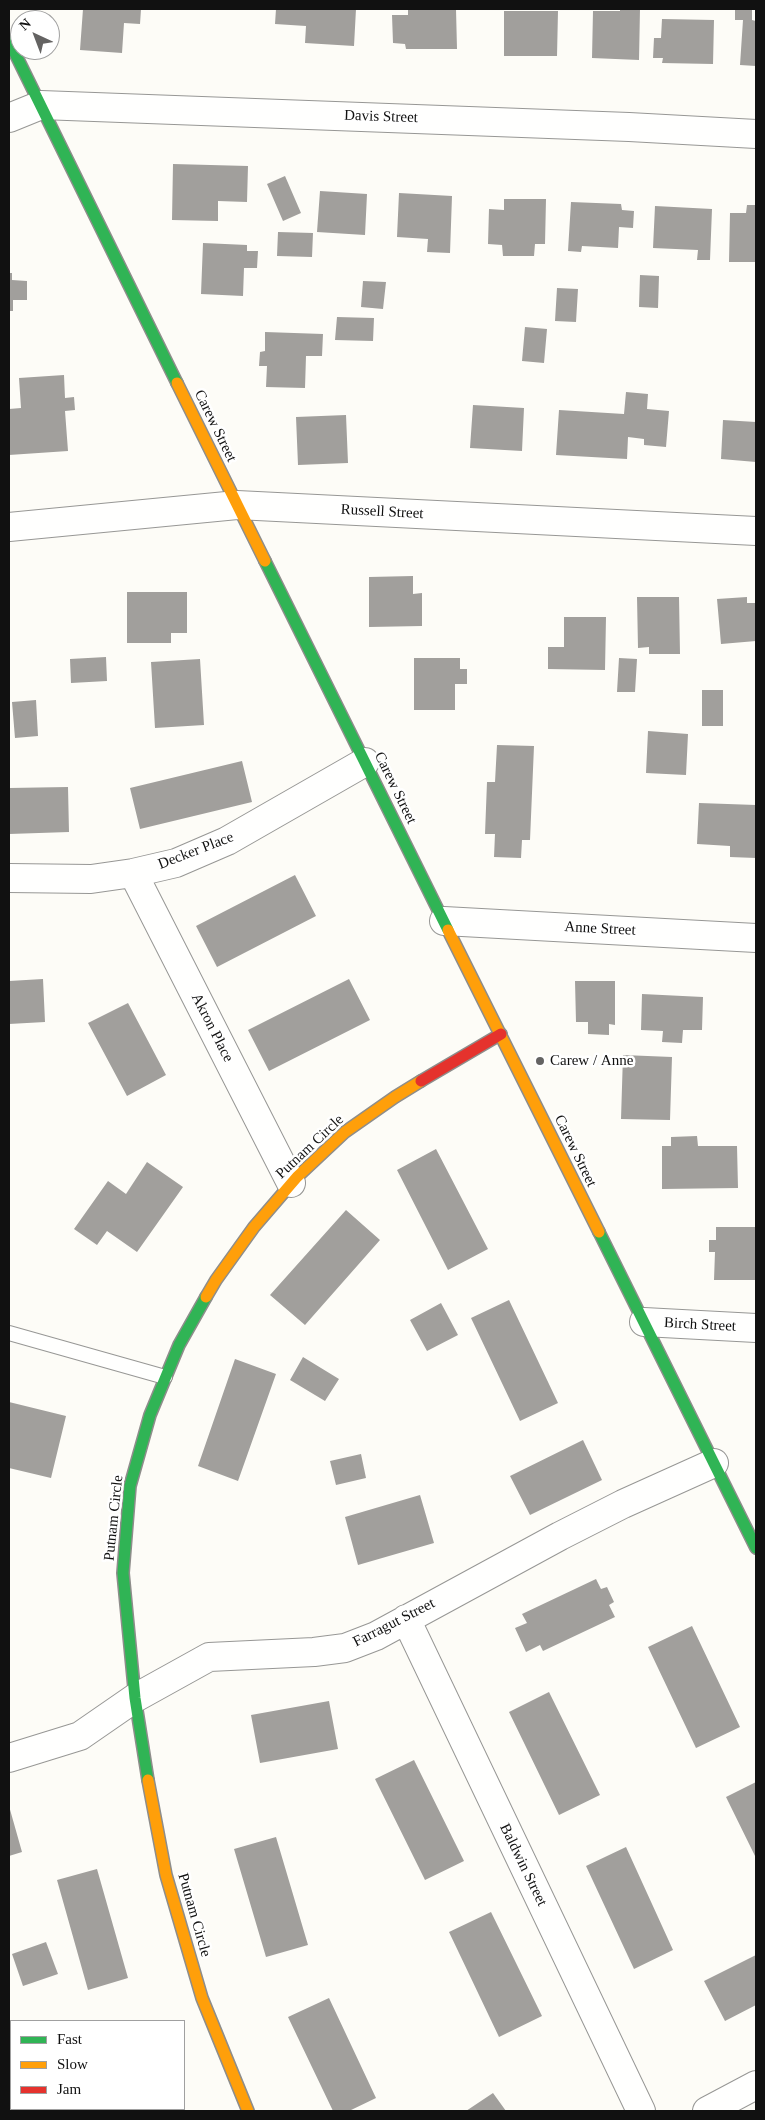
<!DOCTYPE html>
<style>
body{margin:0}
#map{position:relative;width:765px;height:2120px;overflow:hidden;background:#fdfcf7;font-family:"Times New Roman",serif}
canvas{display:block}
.frame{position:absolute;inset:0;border:10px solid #111;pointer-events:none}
.legend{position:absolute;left:10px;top:2020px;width:175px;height:90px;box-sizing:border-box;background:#fff;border:1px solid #a0a0a0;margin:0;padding:6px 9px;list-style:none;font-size:15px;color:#111}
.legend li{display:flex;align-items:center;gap:10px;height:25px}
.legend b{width:25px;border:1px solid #a0a0a0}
.north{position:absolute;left:10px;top:10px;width:50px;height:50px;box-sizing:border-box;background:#fff;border:1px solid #a0a0a0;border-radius:50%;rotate:317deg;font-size:14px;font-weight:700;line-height:20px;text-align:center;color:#111}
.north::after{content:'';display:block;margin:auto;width:18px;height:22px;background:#646362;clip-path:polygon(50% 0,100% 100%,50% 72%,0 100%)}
</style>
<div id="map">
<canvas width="765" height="2120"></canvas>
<div class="frame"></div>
<ul class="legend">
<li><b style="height:6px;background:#30b455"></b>Fast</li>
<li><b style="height:6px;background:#ff9f0a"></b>Slow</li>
<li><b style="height:6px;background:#e5322d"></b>Jam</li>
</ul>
<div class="north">N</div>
</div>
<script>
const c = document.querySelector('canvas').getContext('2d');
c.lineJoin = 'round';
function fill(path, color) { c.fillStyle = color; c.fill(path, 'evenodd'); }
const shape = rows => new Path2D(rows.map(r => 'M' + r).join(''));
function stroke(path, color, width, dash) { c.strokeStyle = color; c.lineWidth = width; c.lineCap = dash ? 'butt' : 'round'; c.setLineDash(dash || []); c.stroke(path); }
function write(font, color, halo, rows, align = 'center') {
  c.font = font + ' "Times New Roman",serif'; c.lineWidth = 5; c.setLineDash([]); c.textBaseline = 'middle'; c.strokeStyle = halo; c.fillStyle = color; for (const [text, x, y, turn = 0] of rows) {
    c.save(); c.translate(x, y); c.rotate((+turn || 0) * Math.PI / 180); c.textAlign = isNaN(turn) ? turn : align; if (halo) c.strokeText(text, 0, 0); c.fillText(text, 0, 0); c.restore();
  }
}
const building = shape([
 [83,9,141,9,140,24,124,23,122,53,80,50],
 [276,9,356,9,354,46,305,43,306,26,275,24],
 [408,9,456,9,457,49,406,49,405,44,393,43,392,15,408,15],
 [620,9,640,9,639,60,592,58,593,11,620,11],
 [735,9,752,9,752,20,756,21,756,66,740,65,743,20,735,20],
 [504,11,558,11,557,56,504,56],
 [662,19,714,20,713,64,662,63,663,58,653,58,654,38,661,38],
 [173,164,248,166,247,202,218,201,218,221,172,220],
 [285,176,301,213,283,221,267,184],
 [320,191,367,194,365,235,317,232],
 [399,193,452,196,450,253,427,252,428,239,397,237],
 [504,199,546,199,545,244,535,244,534,256,503,256,502,245,488,244,489,209,504,210],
 [571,202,621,204,622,210,634,211,633,228,619,227,618,248,582,246,581,252,568,251],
 [747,205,756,205,756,262,729,262,730,213,746,213],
 [655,206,712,209,710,260,697,260,698,250,653,248],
 [278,232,313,233,312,257,277,256],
 [203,243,247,245,247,251,258,251,257,268,244,268,243,296,201,294],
 [9,273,12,273,12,280,27,281,27,300,13,300,13,311,9,311],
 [640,275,659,276,658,308,639,307],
 [363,281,386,282,383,309,361,307],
 [557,288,578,289,576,322,555,321],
 [337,317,374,318,373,341,335,340],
 [525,327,547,329,544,363,522,361],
 [265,332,323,334,322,356,306,356,305,388,266,387,267,366,259,366,260,352,265,351],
 [64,375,65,398,74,397,75,410,65,411,68,451,9,455,9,409,21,408,19,378],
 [626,392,648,394,647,409,669,411,666,447,644,445,644,439,628,437,627,459,556,455,559,410,624,414],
 [473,405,524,408,522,451,470,448],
 [346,415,348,463,298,465,296,417],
 [723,420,756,422,756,462,721,459],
 [413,576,413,594,422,593,422,626,369,627,369,577],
 [127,592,187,592,187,633,171,633,171,643,127,643],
 [637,597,679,597,680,654,649,654,649,647,638,648],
 [747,597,747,603,756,603,756,641,721,644,717,599],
 [564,617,606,617,605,670,548,669,548,647,564,647],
 [106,657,107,681,71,683,70,659],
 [414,658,460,658,460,669,467,669,467,684,455,684,455,710,414,710],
 [619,658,637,659,635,692,617,692],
 [200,659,204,725,155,728,151,662],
 [702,690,723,690,723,726,702,726],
 [36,700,38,736,15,738,12,702],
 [648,731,688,734,686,775,646,773],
 [497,745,534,746,530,840,522,840,521,858,494,857,495,834,485,834,487,782,495,782],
 [242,761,252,802,140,829,130,788],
 [68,787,69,832,9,834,9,788],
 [699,803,756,805,756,858,730,857,730,846,697,844],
 [295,875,316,916,217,967,196,926],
 [43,979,45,1022,9,1024,9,981],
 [349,979,370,1020,269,1071,248,1030],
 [575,981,615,981,615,1025,609,1024,609,1035,588,1034,588,1022,576,1022],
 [642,994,703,997,702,1030,683,1030,682,1043,662,1042,663,1031,641,1030],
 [128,1003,166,1075,127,1096,88,1023],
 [623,1055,672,1057,670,1120,621,1119],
 [697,1136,698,1146,737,1146,738,1188,662,1189,662,1146,671,1146,671,1137],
 [436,1149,488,1249,448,1270,397,1170],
 [147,1162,183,1187,137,1252,107,1231,97,1245,74,1229,108,1181,126,1194],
 [346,1210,380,1240,305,1325,270,1295],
 [716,1227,756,1227,756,1280,714,1280,715,1252,709,1252,709,1240,716,1240],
 [509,1300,558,1403,520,1421,471,1318],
 [441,1303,458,1335,427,1351,410,1320],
 [303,1357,339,1379,325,1401,290,1380],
 [235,1359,276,1374,238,1481,198,1466],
 [9,1402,66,1416,51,1478,9,1468],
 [583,1440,602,1480,530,1515,510,1476],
 [361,1454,366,1478,336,1485,330,1461],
 [420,1495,434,1543,358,1565,345,1517],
 [596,1579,601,1589,607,1587,614,1602,609,1605,615,1617,543,1651,540,1645,526,1652,515,1628,527,1623,522,1614],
 [692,1626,740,1727,696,1748,648,1647],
 [549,1692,600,1795,559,1815,509,1712],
 [329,1701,338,1749,260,1763,251,1715],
 [414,1760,464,1861,425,1880,375,1779],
 [756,1782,756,1858,726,1797],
 [9,1806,22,1852,9,1856],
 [276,1837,308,1945,266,1957,234,1849],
 [626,1847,673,1950,634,1969,586,1866],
 [97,1869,128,1978,88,1990,57,1880],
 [491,1912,542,2016,499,2037,449,1932],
 [46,1942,58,1974,23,1986,12,1954],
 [756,1955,756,2005,725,2021,704,1981],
 [329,1998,376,2098,349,2111,333,2111,288,2017],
 [493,2093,506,2111,466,2111],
 [133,2109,180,2109,181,2111,134,2111]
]);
const lane = shape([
 [9,1333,165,1377]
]);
const street = shape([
 [9,118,41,105,629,127,756,134],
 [9,527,237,505,756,531],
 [133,873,291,1183],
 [9,878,91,879,133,873,176,863,227,841,365,762],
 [444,921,756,938],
 [644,1322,756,1328],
 [406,1619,641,2111],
 [9,1758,80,1736,135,1698,209,1657,314,1652,345,1648,376,1636,560,1536,623,1504,714,1463],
 [707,2111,756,2085]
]);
const fast = shape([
 [9,41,177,383],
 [265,561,448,930],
 [599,1232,756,1548],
 [148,1780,135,1698,123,1573,130,1486,150,1415,179,1345,206,1297]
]);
const slow = shape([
 [177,383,265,561],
 [448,930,599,1232],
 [206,1297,216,1280,254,1227,297,1177,345,1132,395,1097,421,1081],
 [148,1780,166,1875,202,1998,248,2111]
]);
const jam = shape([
 [421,1081,501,1034]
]);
const markers = [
 [540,1061,5,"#646362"]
];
const streetNames = [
 ["Davis Street",381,117,2],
 ["Carew Street",215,426,64],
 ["Russell Street",382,512,3],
 ["Carew Street",395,788,64],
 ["Decker Place",196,851,-21],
 ["Anne Street",600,929,3],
 ["Akron Place",212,1028,63],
 ["Putnam Circle",310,1147,-43],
 ["Carew Street",575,1151,64],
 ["Birch Street",700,1325,3],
 ["Putnam Circle",114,1518,-84],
 ["Farragut Street",394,1623,-27],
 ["Baldwin Street",523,1865,64],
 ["Putnam Circle",194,1915,74]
];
const poiNames = [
 ["Carew / Anne",550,1061]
];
fill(building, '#a19f9c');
stroke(lane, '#979795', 16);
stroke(street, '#979795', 30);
stroke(fast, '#8e8d8b', 14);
stroke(slow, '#8e8d8b', 14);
stroke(jam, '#8e8d8b', 14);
stroke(lane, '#fffffe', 14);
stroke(street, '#fffffe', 28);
stroke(fast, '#30b455', 11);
stroke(slow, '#ff9f0a', 11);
stroke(jam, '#e5322d', 11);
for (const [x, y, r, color] of markers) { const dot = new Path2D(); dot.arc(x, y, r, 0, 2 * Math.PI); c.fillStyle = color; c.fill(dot); stroke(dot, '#fff', 2); }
write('15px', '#111', '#fff', streetNames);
write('15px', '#111', '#fff', poiNames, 'left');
</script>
